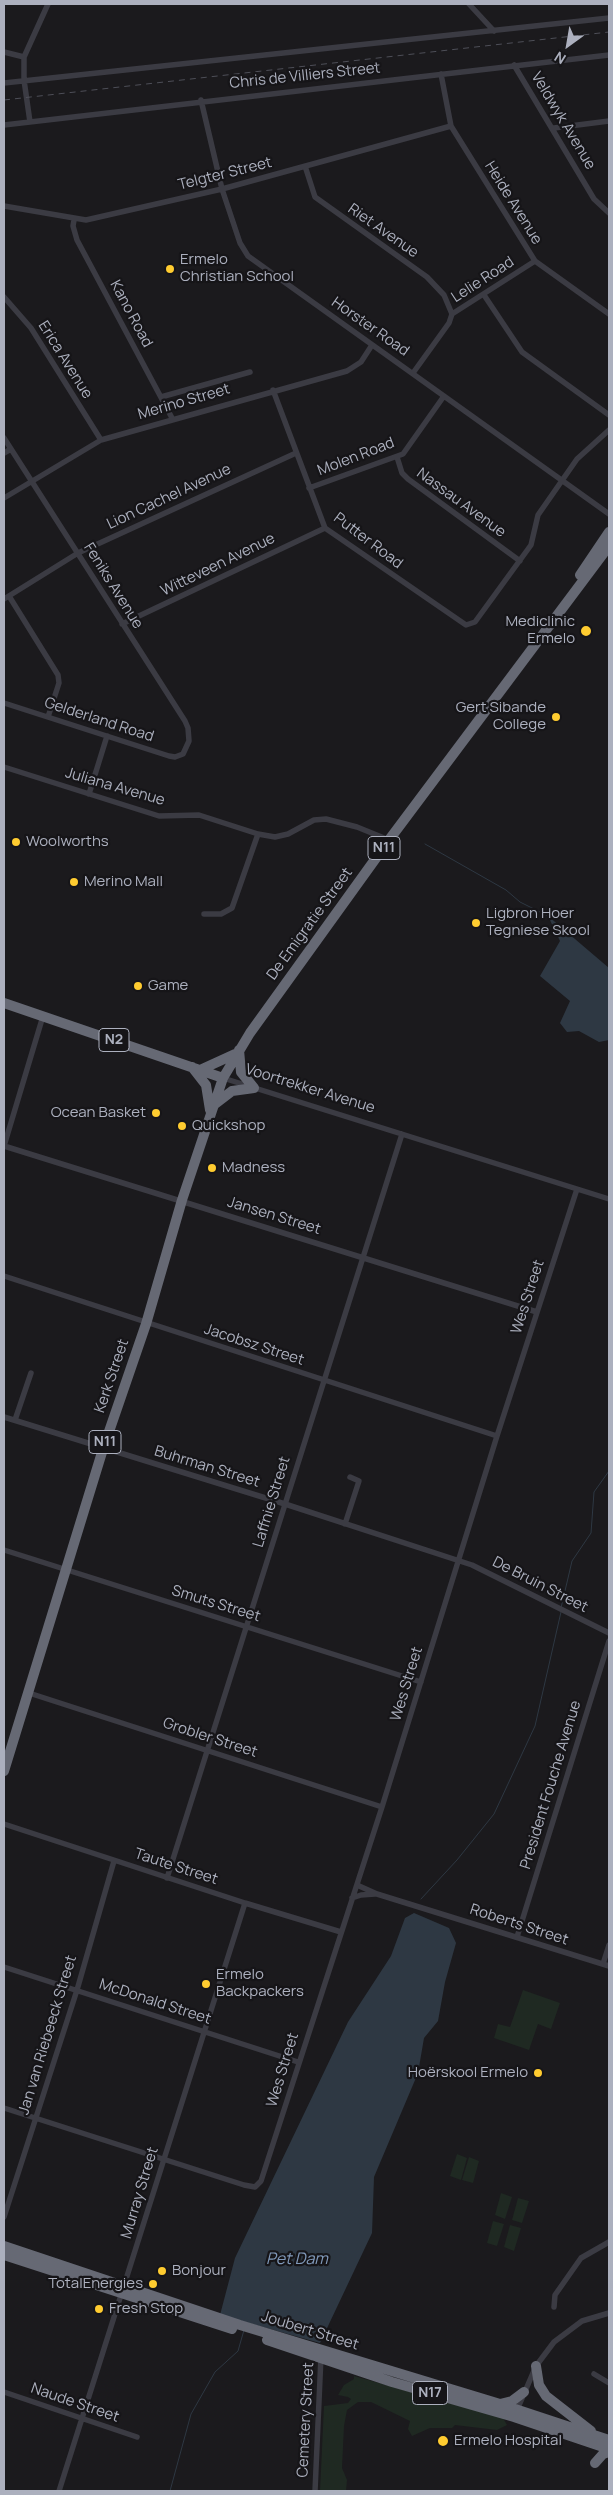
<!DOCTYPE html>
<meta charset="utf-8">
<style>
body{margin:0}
#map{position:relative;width:613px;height:2495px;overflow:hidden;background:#1b1a1d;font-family:Manrope,sans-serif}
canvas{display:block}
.frame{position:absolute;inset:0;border:5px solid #acb0be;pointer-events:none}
.north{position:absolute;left:543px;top:20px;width:50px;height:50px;-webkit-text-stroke:4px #161518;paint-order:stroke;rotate:212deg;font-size:14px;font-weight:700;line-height:20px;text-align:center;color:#acb0be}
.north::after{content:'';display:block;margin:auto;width:18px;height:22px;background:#acb0be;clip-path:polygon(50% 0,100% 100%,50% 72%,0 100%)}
</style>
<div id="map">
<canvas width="613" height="2495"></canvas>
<div class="frame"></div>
<div class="north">N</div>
</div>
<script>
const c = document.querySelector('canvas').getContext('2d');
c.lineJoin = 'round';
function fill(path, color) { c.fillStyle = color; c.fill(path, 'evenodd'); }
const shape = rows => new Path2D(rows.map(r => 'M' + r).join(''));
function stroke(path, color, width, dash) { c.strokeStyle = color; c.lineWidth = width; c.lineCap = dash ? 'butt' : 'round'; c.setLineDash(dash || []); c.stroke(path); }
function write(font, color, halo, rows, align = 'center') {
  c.font = font + ' Manrope,sans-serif'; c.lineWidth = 4.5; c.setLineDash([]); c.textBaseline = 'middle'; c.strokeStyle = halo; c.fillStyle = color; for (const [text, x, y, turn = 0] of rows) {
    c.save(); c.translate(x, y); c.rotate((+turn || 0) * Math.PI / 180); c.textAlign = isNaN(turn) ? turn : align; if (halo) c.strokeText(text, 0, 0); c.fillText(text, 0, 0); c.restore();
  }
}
const green = shape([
 [523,1990,560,2003,551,2029,538,2024,529,2050,494,2038,498,2024,510,2027],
 [457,2154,467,2158,461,2180,450,2176],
 [469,2157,479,2161,473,2183,462,2180],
 [501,2193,512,2197,505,2219,495,2215],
 [518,2198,529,2201,522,2223,512,2220],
 [493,2221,504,2224,497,2246,487,2243],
 [510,2225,521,2228,514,2251,504,2247],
 [354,2376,503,2418,507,2425,497,2430,455,2425,452,2428,430,2428,412,2436,408,2429,410,2421,371,2402,358,2402,347,2410,344,2426,342,2468,347,2480,346,2491,320,2491,324,2406,348,2403,351,2399,348,2397,338,2395,344,2385,354,2379]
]);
const water = shape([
 [548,916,609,968,609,1040,599,1042,579,1031,567,1032,560,1023,570,1001,540,976,560,941],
 [414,1913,449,1928,456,1943,445,1982,438,2021,424,2038,418,2073,374,2177,372,2233,320,2343,220,2315,235,2258,348,2022,391,1956,405,1918]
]);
const stream = shape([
 [425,844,506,890,520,902,548,916],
 [561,1608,572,1561,591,1533,594,1492,609,1471],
 [421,1899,457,1860,494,1814,535,1726,561,1612],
 [170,2491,191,2414,215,2372,238,2351,244,2330]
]);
const street = shape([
 [469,4,494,31],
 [4,52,24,57],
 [514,65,594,199,609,213],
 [441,74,451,126,535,261,609,314],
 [4,83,609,18],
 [201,100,222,189,240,243,248,256,609,514],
 [30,122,24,80,24,57,48,4],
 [4,125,609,55],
 [554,128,609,121],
 [305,166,315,197,427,277,444,295,452,314],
 [4,206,86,220,222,189,451,126],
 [74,220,73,226,77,240,172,418],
 [484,295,522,352,609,415],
 [4,297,31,328,101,440],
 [413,373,449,323,452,314,535,261],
 [273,390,325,528,466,625,475,622,531,545,538,515,577,459,609,430],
 [161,397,250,372],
 [4,438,185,721,188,728,189,741,183,754,175,757,169,756,4,703],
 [4,453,11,449],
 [397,457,402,473,408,479,520,561],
 [309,488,403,454,444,396],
 [4,498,101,440,347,371,361,362,372,345],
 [9,596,58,675,59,683,48,717],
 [4,599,78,553,296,453],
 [122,624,325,528],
 [4,767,159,816,199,815,258,834,275,837,288,834,314,820,326,819,357,827,389,840],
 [89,794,107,736],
 [204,914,221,914,232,908,258,834],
 [223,1078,609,1199],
 [4,1146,537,1312],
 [4,1146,43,1016],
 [4,1276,497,1436],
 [4,1417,285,1504,472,1565,609,1633],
 [15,1420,31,1373],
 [345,1524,359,1481,350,1477],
 [4,1550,421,1682],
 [29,1693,382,1807],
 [4,1824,245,1903,341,1932],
 [167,1878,402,1134],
 [357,1885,377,1894,609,1966],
 [352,1898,361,1895,375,1894],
 [517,1937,609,1641],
 [603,1964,609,1945],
 [4,1967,298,2062],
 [4,2108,244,2185,255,2187,261,2181,382,1807,497,1436,577,1189],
 [4,2217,77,1990,114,1861],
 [554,2307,555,2295,581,2258,609,2242],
 [594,2374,609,2383],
 [4,2392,137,2437],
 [517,2410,536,2366,554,2342,582,2321,609,2313],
 [59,2491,245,1903],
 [315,2491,321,2356]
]);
const highway = shape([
 [580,575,609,532],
 [4,1003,223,1078],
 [239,1050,241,1072,254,1088],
 [192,1067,206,1085,210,1110],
 [200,1070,235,1054],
 [215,1104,232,1091,254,1088],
 [4,1771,103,1449,146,1324,182,1200,223,1078,250,1033,389,840,609,546],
 [4,2246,240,2325,500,2404,609,2440],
 [4,2255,232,2329],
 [267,2340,392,2382,514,2417,609,2449],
 [536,2366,539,2385,546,2396,591,2431],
 [500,2404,512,2401,524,2392],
 [595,2463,603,2454,609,2452]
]);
const rail = shape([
 [4,100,609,32]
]);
const markers = [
 [170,269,5,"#ffcc30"],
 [586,631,6,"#ffcc30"],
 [556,717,5,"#ffcc30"],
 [16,842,5,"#ffcc30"],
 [74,882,5,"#ffcc30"],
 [476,923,5,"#ffcc30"],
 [138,986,5,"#ffcc30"],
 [156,1113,5,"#ffcc30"],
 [182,1126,5,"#ffcc30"],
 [212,1168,5,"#ffcc30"],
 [206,1984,5,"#ffcc30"],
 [538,2073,5,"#ffcc30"],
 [162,2271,5,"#ffcc30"],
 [153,2284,5,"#ffcc30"],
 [99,2309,5,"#ffcc30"],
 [443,2441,6,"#ffcc30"]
];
const shields = [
 [384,848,32],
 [114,1040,30],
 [105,1442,32],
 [430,2393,35]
];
const shieldNames = [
 ["N11",384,848],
 ["N2",114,1040],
 ["N11",105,1442],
 ["N17",430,2393]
];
const streetNames = [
 ["Chris de Villiers Street",305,76,-6],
 ["Veldwyk Avenue",563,121,59],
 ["Telgter Street",225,174,-14],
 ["Heide Avenue",513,203,58],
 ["Riet Avenue",383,231,35],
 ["Lelie Road",483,280,-33],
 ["Kano Road",131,314,62],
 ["Horster Road",370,327,35],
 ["Erica Avenue",65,360,58],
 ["Merino Street",184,402,-16],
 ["Molen Road",356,457,-21],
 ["Lion Cachel Avenue",169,497,-25],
 ["Nassau Avenue",461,503,36],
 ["Putter Road",368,541,37],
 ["Witteveen Avenue",218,565,-26],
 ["Feniks Avenue",113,586,58],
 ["Gelderland Road",99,720,18],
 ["Juliana Avenue",115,787,16],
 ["De Emigratie Street",310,924,-54],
 ["Voortrekker Avenue",310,1089,17],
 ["Jansen Street",274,1216,17],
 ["Wes Street",528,1297,-72],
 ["Jacobsz Street",254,1345,18],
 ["Kerk Street",112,1376,-71],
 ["Buhrman Street",207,1467,17],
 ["Laffnie Street",272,1502,-73],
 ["De Bruin Street",540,1585,27],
 ["Smuts Street",216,1604,17],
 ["Wes Street",407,1684,-73],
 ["Grobler Street",210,1738,18],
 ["President Fouche Avenue",551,1785,-73],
 ["Taute Street",176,1867,18],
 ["Roberts Street",519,1925,18],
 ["McDonald Street",155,2002,18],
 ["Jan van Riebeeck Street",48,2035,-73],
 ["Wes Street",283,2070,-73],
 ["Murray Street",140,2193,-73],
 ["Joubert Street",310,2331,17],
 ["Naude Street",75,2403,19],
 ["Cemetery Street",306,2420,-87]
];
const poiNames = [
 ["Ermelo",180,260],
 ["Christian School",180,277],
 ["Mediclinic",575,622,"right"],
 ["Ermelo",575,639,"right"],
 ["Gert Sibande",546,708,"right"],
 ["College",546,725,"right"],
 ["Woolworths",26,842],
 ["Merino Mall",84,882],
 ["Ligbron Hoer",486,914],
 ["Tegniese Skool",486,931],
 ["Game",148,986],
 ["Ocean Basket",146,1113,"right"],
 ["Quickshop",192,1126],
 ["Madness",222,1168],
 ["Ermelo",216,1975],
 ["Backpackers",216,1992],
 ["Hoërskool Ermelo",528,2073,"right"],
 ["Bonjour",172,2271],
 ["TotalEnergies",143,2284,"right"],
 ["Fresh Stop",109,2309],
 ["Ermelo Hospital",454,2441]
];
const waterNames = [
 ["Pet Dam",297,2260]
];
fill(green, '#1f2922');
fill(water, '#2e3843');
stroke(stream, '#2e3843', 1);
stroke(street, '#3b3b43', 5.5);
stroke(highway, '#666974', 10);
stroke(rail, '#4e4f58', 1, [6, 5]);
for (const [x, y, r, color] of markers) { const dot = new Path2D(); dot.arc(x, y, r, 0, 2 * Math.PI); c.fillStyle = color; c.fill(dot); stroke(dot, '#161518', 2); }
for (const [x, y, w] of shields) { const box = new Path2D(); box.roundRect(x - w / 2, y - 11.5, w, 23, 4); c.fillStyle = '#161518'; c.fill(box); stroke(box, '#acb0be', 1); }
write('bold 14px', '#acb0be', null, shieldNames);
write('15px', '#acb0be', '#161518', streetNames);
write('15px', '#acb0be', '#161518', poiNames, 'left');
write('italic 16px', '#819abb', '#161518', waterNames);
</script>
